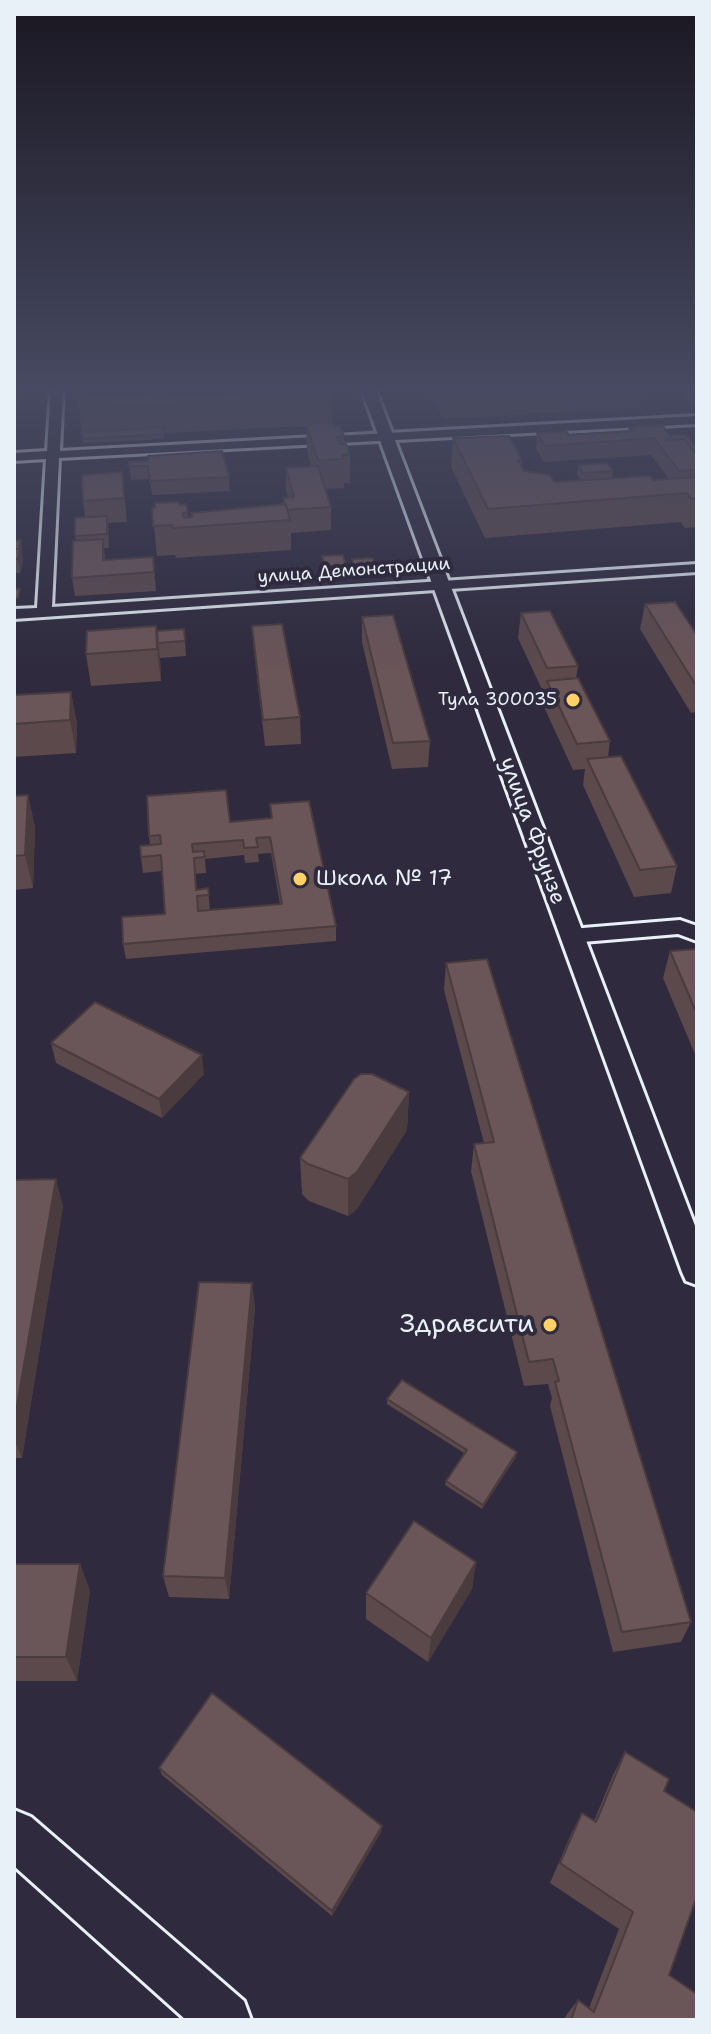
<!DOCTYPE html>
<meta charset="utf-8">
<style>
body{margin:0}
#map{position:relative;width:711px;height:2034px;overflow:hidden;background:#2f2a3d;font-family:"Shantell Sans",sans-serif}
canvas{display:block}
.frame{position:absolute;inset:0;border:16px solid #e8f1f8;pointer-events:none}
</style>
<div id="map">
<canvas width="711" height="2034"></canvas>
<div class="frame"></div>
</div>
<script>
const c = document.querySelector('canvas').getContext('2d');
c.lineJoin = 'round';
const shape = rows => new Path2D(rows.map(r => 'M' + r).join(''));
function stroke(path, color, width, dash) { c.strokeStyle = color; c.lineWidth = width; c.lineCap = dash ? 'butt' : 'round'; c.setLineDash(dash || []); c.stroke(path); }
function fill(path, color) { c.fillStyle = color; c.fill(path, 'evenodd'); }
function write(font, color, halo, rows, align = 'center') {
  c.font = font + ' "Shantell Sans",sans-serif'; c.lineWidth = 8; c.setLineDash([]); c.textBaseline = 'middle'; c.strokeStyle = halo; c.fillStyle = color; for (const [text, x, y, turn = 0] of rows) {
    c.save(); c.translate(x, y); c.rotate((+turn || 0) * Math.PI / 180); c.textAlign = isNaN(turn) ? turn : align; if (halo) c.strokeText(text, 0, 0); c.fillText(text, 0, 0); c.restore();
  }
}
const minor = shape([
 [51,388,63,388,60,451,697,416,697,424,59,458,52,607,697,564,697,572,14,619,14,609,37,608,46,459,14,461,14,453,47,451,51,388],
 [680,920,697,926,697,941,678,934,571,943,561,936,571,929,680,920]
]);
const tertiary = shape([
 [361,388,375,388,697,1231,697,1285,686,1281,682,1272,361,388]
]);
const secondary = shape([
 [14,1810,31,1817,244,2001,251,2020,186,2020,14,1866,14,1810]
]);
const wall = shape([
 [297,388,328,388,331,398,332,422,334,427,344,436,344,444,350,454,350,483,344,483,344,488,325,489,331,507,331,530,291,533,291,550,176,558,175,555,157,556,152,508,186,504,188,517,283,504,283,498,288,497,286,491,286,468,311,466,307,452,306,426,164,433,164,439,83,443,79,409,298,391],
 [428,388,642,388,639,408,443,419],
 [686,388,697,388,697,405,691,405,685,398],
 [629,427,670,435,697,448,697,527,685,528,681,522,485,538,451,467,453,438,522,460,521,466,524,471,554,482,581,480,577,475,578,465,613,471,612,478,653,480,669,479,651,455,544,462,536,449,537,433,569,435,628,431],
 [129,462,229,477,230,491,152,495,150,479,131,480],
 [122,472,127,522,108,523,109,548,104,548,105,560,153,557,156,591,75,596,72,578,76,540,75,536,85,517,83,501],
 [21,540,23,563,20,573,14,573,14,541],
 [322,556,346,567,346,572,325,573],
 [352,559,374,564,374,569,354,570],
 [645,604,697,635,697,712,691,713,640,629],
 [521,613,578,666,576,678,610,741,608,757,677,866,671,893,634,897,583,785,585,769,573,770,544,707,545,694,544,694,518,638],
 [362,617,430,741,428,767,392,769,362,642],
 [252,626,300,717,301,744,265,746,254,651],
 [184,629,186,656,160,658,161,681,91,686,86,654,157,631],
 [71,692,77,724,76,753,14,757,14,695],
 [14,787,16,796,28,795,35,828,33,888,14,890],
 [270,804,336,926,336,941,126,959,123,944,165,914,162,871,143,873,141,857,150,845,149,836,230,822,271,818],
 [271,853,280,904,210,910,208,888,197,890,195,874,206,873,205,859,244,855,245,863,259,862,258,854],
 [697,949,697,1059,663,978,670,951],
 [446,963,691,1622,681,1642,613,1652,550,1406,552,1398,548,1384,524,1386,471,1171,474,1144,484,1143,444,990],
 [51,1043,204,1074,162,1118,56,1063],
 [409,1092,407,1130,357,1209,348,1216,309,1201,302,1194,300,1158],
 [14,1180,63,1206,22,1458,14,1458],
 [252,1283,255,1308,229,1599,169,1597,163,1576],
 [387,1399,516,1457,482,1509,445,1485,446,1481,464,1453,387,1404],
 [476,1562,472,1589,428,1662,366,1619,366,1593],
 [14,1564,80,1564,90,1591,77,1681,14,1681],
 [625,1752,664,1791,697,1812,697,1904,695,1902,669,1975,697,2020,564,2020,567,2014,578,2000,589,2008,619,1929,550,1883,571,1834,582,1813,594,1821,613,1775],
 [159,1768,382,1826,381,1832,332,1916,162,1775]
]);
const shadedWall = shape([
 [14,388,20,388,14,434],
 [107,516,109,529,109,548,107,534],
 [21,540,23,563,20,573,18,559],
 [156,626,160,658,161,681,157,649],
 [71,692,77,724,76,753,70,720],
 [28,795,35,828,33,888,25,855],
 [202,1055,204,1074,162,1118,159,1099],
 [409,1092,407,1130,357,1209,348,1216,348,1179],
 [56,1179,63,1206,22,1458,14,1439,14,1423],
 [252,1283,255,1308,229,1599,225,1578],
 [517,1452,516,1457,482,1509,483,1505],
 [476,1562,472,1589,428,1662,431,1638],
 [80,1564,90,1591,77,1681,66,1657],
 [382,1826,381,1832,332,1916,332,1911]
]);
const building = shape([
 [304,388,328,388,331,398,79,409,79,398,160,394,160,398,305,391,304,388],
 [443,388,510,388,444,392,443,388],
 [332,422,334,427,340,426,344,436,337,437,340,444,346,444,350,454,342,455,344,459,318,460,306,424,332,422],
 [662,425,672,438,666,440,684,439,697,454,697,470,679,471,654,438,545,446,537,433,566,431,569,435,632,431,629,427,662,425],
 [163,428,164,434,82,439,82,432,163,428],
 [670,435,686,435,697,448,697,452,696,453,684,439,672,440,672,438,670,435],
 [509,436,522,460,518,460,524,471,550,475,554,482,650,476,653,480,697,477,697,498,691,499,687,493,488,509,453,438,509,436],
 [222,451,229,477,150,481,148,466,129,466,129,462,148,461,148,456,222,451],
 [607,463,613,471,583,473,578,465,607,463],
 [318,466,331,507,287,510,283,498,294,497,286,468,318,466],
 [122,472,124,498,83,501,82,475,122,472],
 [179,502,179,505,186,504,188,512,183,513,184,518,192,517,191,513,286,504,290,520,173,528,172,525,153,526,152,508,155,508,155,503,179,502],
 [107,516,107,534,75,536,75,518,107,516],
 [103,539,103,560,153,557,154,572,72,578,73,541,103,539],
 [21,540,19,549,14,549,14,541,21,540],
 [14,549,20,549,18,559,14,559,14,549],
 [343,555,346,567,325,568,322,556,343,555],
 [373,558,374,564,354,565,352,559,373,558],
 [14,589,20,589,18,598,14,598,14,589],
 [675,602,697,635,697,687,645,604,675,602],
 [550,611,578,666,547,668,521,613,550,611],
 [393,615,430,741,393,743,362,617,393,615],
 [282,624,300,717,263,720,252,626,282,624],
 [156,626,157,649,86,654,87,631,156,626],
 [184,629,185,641,158,643,157,631,184,629],
 [578,678,610,741,577,744,547,681,578,678],
 [71,692,70,720,14,724,14,695,71,692],
 [621,756,677,866,640,870,587,759,621,756],
 [226,790,230,822,272,818,270,804,309,801,336,926,123,944,122,917,165,914,161,855,141,857,140,846,161,844,160,835,149,836,147,796,226,790],
 [270,837,282,904,198,911,197,896,209,895,208,888,196,890,194,858,205,857,204,854,204,851,193,852,192,844,243,840,244,848,258,847,256,838,270,837],
 [28,795,25,855,14,856,14,796,28,795],
 [697,949,697,1014,670,951,697,949],
 [487,959,691,1622,622,1632,555,1382,559,1381,553,1359,529,1362,474,1144,494,1142,446,963,487,959],
 [95,1002,202,1055,159,1099,51,1043,95,1002],
 [361,1074,372,1074,409,1092,357,1172,348,1179,308,1164,300,1158,354,1079,361,1074],
 [56,1179,14,1423,14,1180,56,1179],
 [199,1282,252,1283,225,1578,163,1576,199,1282],
 [402,1380,517,1452,483,1505,446,1481,467,1450,387,1399,402,1380],
 [414,1521,476,1562,431,1638,366,1593,414,1521],
 [14,1564,80,1564,66,1657,14,1657,14,1564],
 [212,1693,382,1826,332,1911,159,1768,212,1693],
 [625,1752,669,1779,664,1791,697,1812,697,1896,669,1975,697,1994,697,2020,571,2020,578,2000,594,2012,633,1912,560,1863,582,1813,596,1822,625,1752]
]);
const markers = [
 [573,700,8,"#ffd166"],
 [300,879,8,"#ffd166"],
 [550,1325,8,"#ffd166"]
];
const farStreetnames = [
 ["улица Демонстрации",354,571,-4]
];
const farPoinames = [
 ["Тула 300035",557,700]
];
const streetNames = [
 ["улица Фрунзе",532,831,70]
];
const poiNames = [
 ["Школа № 17",316,879]
];
const nearPoinames = [
 ["Здравсити",534,1325]
];
stroke(minor, '#e8f1f8', 6);
stroke(tertiary, '#e8f1f8', 6);
stroke(secondary, '#e8f1f8', 6);
fill(minor, '#2f2a3d');
fill(tertiary, '#2f2a3d');
fill(secondary, '#2f2a3d');
fill(wall, '#5b494c');
fill(shadedWall, '#4a3c3e');
fill(building, '#6a5558');
stroke(building, '#4a3c3e', 2);
const sky = c.createLinearGradient(0, 0, 0, 673);
sky.addColorStop(0, '#1a1722');
sky.addColorStop(0.58, '#474a62');
sky.addColorStop(1, '#474a6200');
c.fillStyle = sky;
c.fillRect(0, 0, 711, 673);
for (const [x, y, r, color] of markers) { const dot = new Path2D(); dot.arc(x, y, r, 0, 2 * Math.PI); c.fillStyle = color; c.fill(dot); stroke(dot, '#2f2a3d', 3); }
write('18px', '#e8f1f8', '#2f2a3d', farStreetnames);
write('18px', '#e8f1f8', '#2f2a3d', farPoinames, 'right');
write('22px', '#e8f1f8', '#2f2a3d', streetNames);
write('22px', '#e8f1f8', '#2f2a3d', poiNames, 'left');
write('26px', '#e8f1f8', '#2f2a3d', nearPoinames, 'right');
</script>
